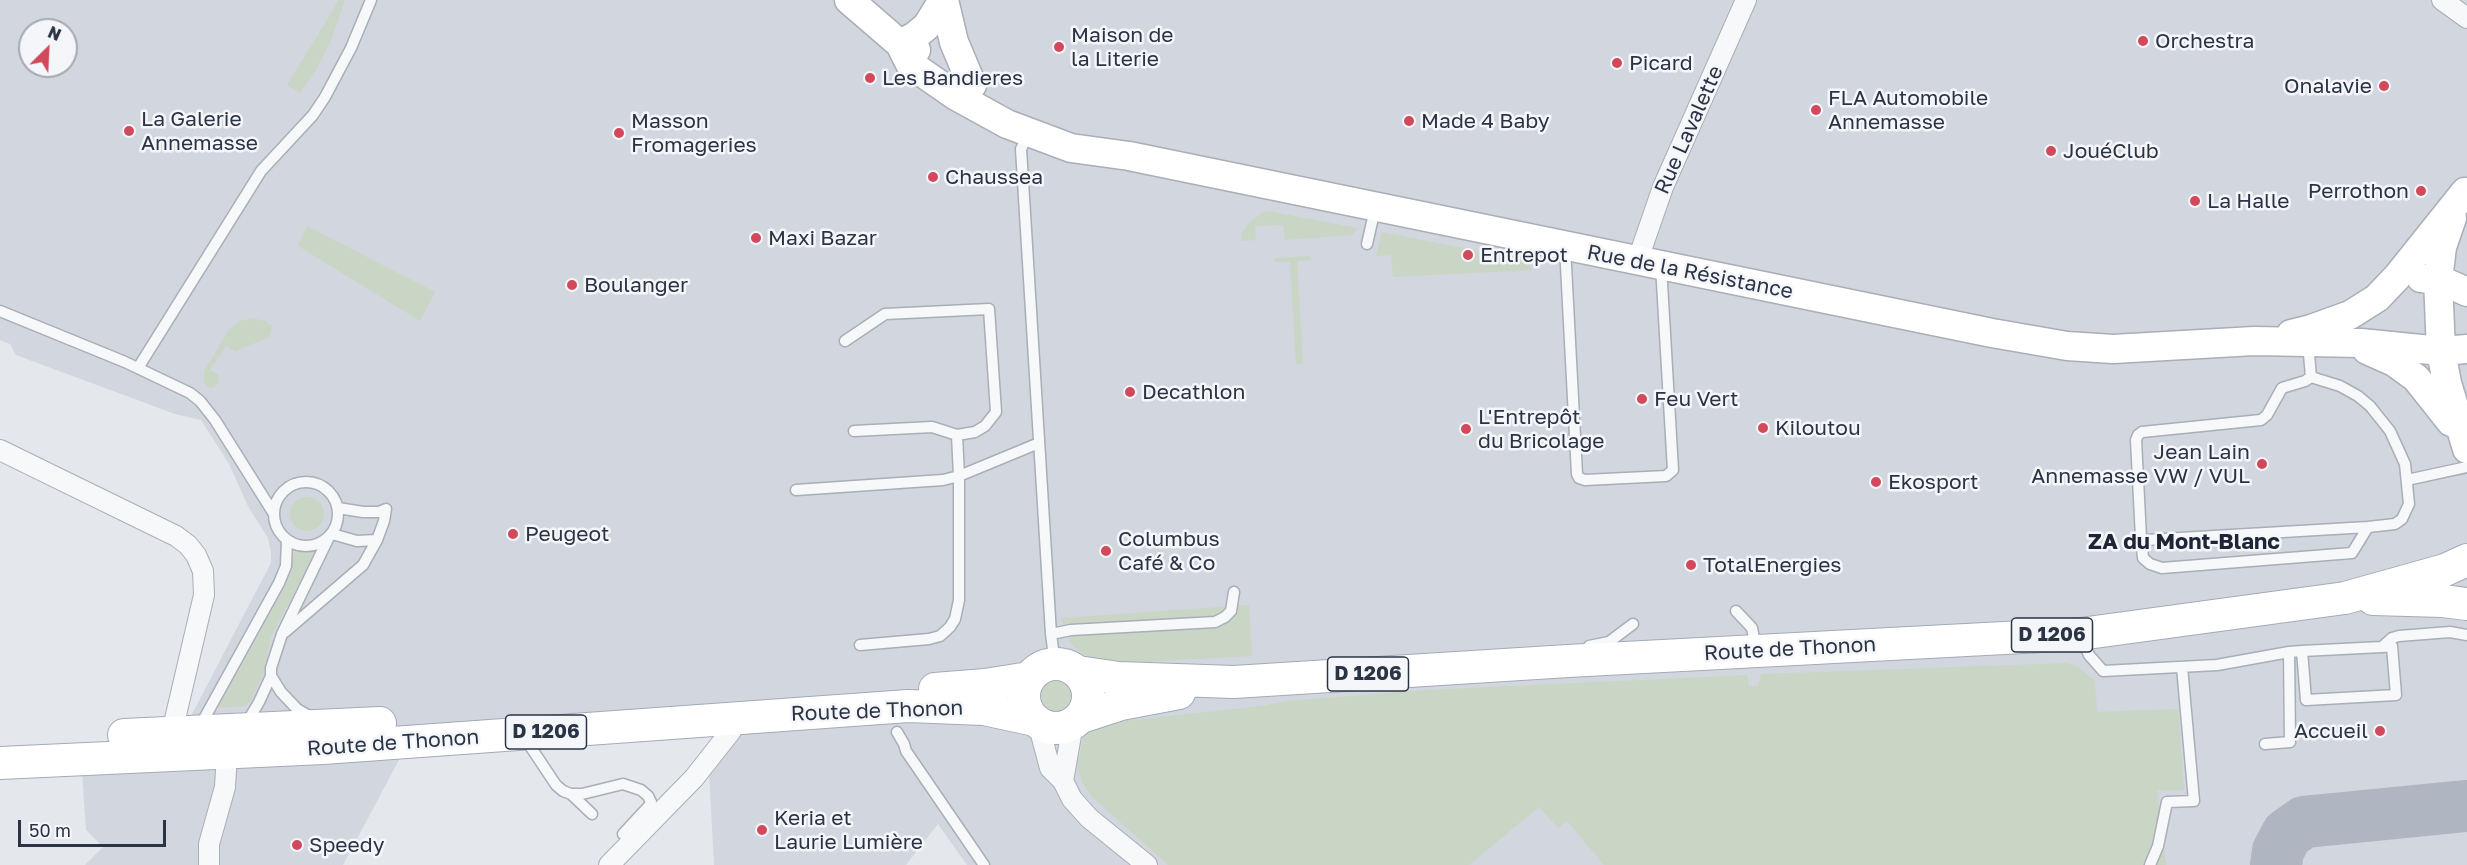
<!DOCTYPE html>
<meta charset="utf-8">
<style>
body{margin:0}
#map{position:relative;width:2467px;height:865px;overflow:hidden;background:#e4e7ec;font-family:"Golos Text",sans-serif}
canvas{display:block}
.north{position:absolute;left:18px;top:18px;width:60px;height:60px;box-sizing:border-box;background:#f4f6f9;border:2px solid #a4a8b1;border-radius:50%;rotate:24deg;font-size:16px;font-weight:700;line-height:24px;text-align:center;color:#2b3445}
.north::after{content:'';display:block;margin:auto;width:21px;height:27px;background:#d1495b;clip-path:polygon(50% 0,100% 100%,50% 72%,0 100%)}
.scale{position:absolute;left:18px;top:820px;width:148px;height:27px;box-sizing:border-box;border:3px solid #2b3445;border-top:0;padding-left:8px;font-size:18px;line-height:21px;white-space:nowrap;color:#2b3445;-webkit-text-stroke:4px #f4f6f9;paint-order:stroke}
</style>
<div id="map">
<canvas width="2467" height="865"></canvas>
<div class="north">N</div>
<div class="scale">50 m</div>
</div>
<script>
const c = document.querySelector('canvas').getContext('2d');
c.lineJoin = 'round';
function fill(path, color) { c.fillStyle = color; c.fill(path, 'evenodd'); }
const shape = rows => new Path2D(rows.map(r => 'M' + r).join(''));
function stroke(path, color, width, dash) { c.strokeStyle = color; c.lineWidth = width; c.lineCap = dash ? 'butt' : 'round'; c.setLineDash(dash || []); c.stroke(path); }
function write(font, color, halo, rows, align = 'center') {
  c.font = font + ' "Golos Text",sans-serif'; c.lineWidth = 5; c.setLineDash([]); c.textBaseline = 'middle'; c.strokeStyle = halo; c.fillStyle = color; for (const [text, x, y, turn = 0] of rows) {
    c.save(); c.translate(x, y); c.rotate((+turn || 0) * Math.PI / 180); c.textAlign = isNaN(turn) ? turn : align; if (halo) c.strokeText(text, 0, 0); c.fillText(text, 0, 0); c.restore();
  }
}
const built = shape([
 [0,0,2467,0,2467,865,967,865,938,824,906,865,714,865,709,772,741,725,416,728,343,865,85,865,103,847,86,830,82,771,179,739,271,563,271,553,268,538,248,506,228,462,201,420,175,414,16,355,10,344,0,340],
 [30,30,66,30,66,66,30,66]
]);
const green = shape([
 [339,0,345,0,331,40,316,70,300,93,287,85],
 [1269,211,1273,212,1357,228,1353,235,1285,240,1283,225,1255,226,1256,240,1241,241,1242,233,1249,223,1262,213],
 [307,226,435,292,420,321,298,246],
 [1382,232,1529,261,1531,270,1393,277,1391,255,1376,256],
 [1309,256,1313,260,1297,261,1303,364,1296,364,1290,262,1273,262,1275,258],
 [252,318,265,321,272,326,270,337,235,351,226,346,210,370,219,375,218,384,212,388,207,387,204,382,204,371,230,328,240,321],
 '290 514a17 17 0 1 1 34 0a17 17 0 1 1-34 0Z',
 [316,550,271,637,264,671,252,699,246,706,218,708,281,594,289,577,295,551],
 [1249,605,1252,656,1126,663,1105,661,1085,655,1075,648,1071,644,1061,618],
 [2067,663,2077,666,2095,681,2097,712,2178,709,2184,790,2157,790,2166,865,1604,865,1567,821,1558,828,1539,807,1469,865,1168,865,1092,797,1082,782,1077,766,1084,736,1089,730,1107,723,1261,706,1286,701,1426,690,1747,675,1749,686,1758,686,1761,674],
 '1039 696a18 18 0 1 1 36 0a18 18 0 1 1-36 0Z'
]);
const taxiway = shape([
 [2276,865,2278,851,2287,834,2304,822,2467,806]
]);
const lane = shape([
 [1029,133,1021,149,1051,634,1055,664],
 [1367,244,1375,209],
 [1565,247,1577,474,1579,478,1585,480,1666,476,1673,470,1661,266],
 [0,311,125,362,190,393,200,401,215,420,274,514],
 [845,341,885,314,989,309,996,412,985,426,975,432,957,435],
 [2308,343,2311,377,2305,381,2282,388,2267,415,2261,420,2142,432,2138,435,2136,440,2141,538,2146,540,2368,527,2395,524,2402,519,2409,504,2405,464,2390,431,2370,406,2358,396,2340,386,2311,377],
 [138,368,261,171,313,115,325,97,351,48,371,0],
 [854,431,932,427,957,435,959,476,959,600,955,619,950,627,940,636,929,639,860,645],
 [2407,480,2467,467],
 '274 514a32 32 0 1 1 64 0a32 32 0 1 1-64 0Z',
 [796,490,943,480,959,476,1039,443],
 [332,534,357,541,377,540],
 [2141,538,2143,558,2150,564,2162,568,2352,553,2368,527],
 [1736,611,1752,628,1756,648],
 [285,632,363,565,377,540,384,521,386,509,379,512,363,512,338,508],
 [1051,634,1071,630,1215,622,1225,617,1231,611,1234,592],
 [2081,636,2089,655,2103,671,2217,665,2289,652,2302,651,2382,647,2392,646,2396,695,2306,700,2302,651],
 [1589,646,1609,642,1633,624],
 [2382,647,2392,638,2399,636,2450,632,2467,635],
 [313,718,297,709,281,692,271,676,271,668,282,634,329,537],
 [246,724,259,702,271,676],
 [199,728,279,583,286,566,287,540],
 [897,732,904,744,906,751,984,865],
 [524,737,556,785,563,791,571,794,582,794,623,784,641,790,648,796,651,802,649,806,623,834],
 [2265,744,2290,742,2289,652],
 [571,794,592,814],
 [2150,865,2158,846,2167,802,2194,801,2182,667]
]);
const street = shape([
 [2442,0,2467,18],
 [1637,262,1663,187,1746,0],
 [0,450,176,536,188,545,196,555,203,571,204,595,172,732],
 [1038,723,1050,768,1063,781,1072,799,1089,818,1147,865],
 [1063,781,1073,724],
 [209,865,209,844,225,787,227,754],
 [609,865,694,778,731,731,734,718]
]);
const secondary = shape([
 [849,0,900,44,916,50],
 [944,0,954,42,972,85],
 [900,44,910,64,956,96,1007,124,1071,148,1129,156,1992,333,2067,346,2113,349,2254,341,2361,343,2441,351,2467,349],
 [900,44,915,36,927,26,943,0],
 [2452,218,2442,247,2438,280,2441,351,2447,383,2467,449],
 [2421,278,2445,282,2467,292],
 [2291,334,2311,329,2350,315,2377,298,2397,277,2465,192],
 [2367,350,2394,362,2416,378,2451,422]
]);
const primary = shape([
 [2373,599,2443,601,2467,604],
 '1024 696a32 32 0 1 1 64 0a32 32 0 1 1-64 0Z',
 [1078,672,1119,678,1234,682,1568,661,2080,634,2345,598,2445,570,2467,560],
 [935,689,985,685,1029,678],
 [1081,717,1121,704,1179,693],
 [124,735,380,723],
 [0,763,323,748,908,706,984,709,1035,720]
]);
const markers = [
 [2143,41,6,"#d1495b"],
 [1059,47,6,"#d1495b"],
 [1617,63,6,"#d1495b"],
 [870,78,6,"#d1495b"],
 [2384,86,6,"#d1495b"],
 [1816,110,6,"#d1495b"],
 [1409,121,6,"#d1495b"],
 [129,131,6,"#d1495b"],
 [619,133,6,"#d1495b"],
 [2051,151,6,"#d1495b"],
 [933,177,6,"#d1495b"],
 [2421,191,6,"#d1495b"],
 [2195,201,6,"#d1495b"],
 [756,238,6,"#d1495b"],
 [1468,255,6,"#d1495b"],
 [572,285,6,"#d1495b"],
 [1130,392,6,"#d1495b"],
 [1642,399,6,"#d1495b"],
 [1763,428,6,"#d1495b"],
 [1466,429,6,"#d1495b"],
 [2262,464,6,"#d1495b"],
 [1876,482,6,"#d1495b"],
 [513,534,6,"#d1495b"],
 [1106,551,6,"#d1495b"],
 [1691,565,6,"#d1495b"],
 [2380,731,6,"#d1495b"],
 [762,830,6,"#d1495b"],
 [297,845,6,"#d1495b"]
];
const shields = [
 [2052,635,81],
 [1368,674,81],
 [546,732,81]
];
const shieldNames = [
 ["D 1206",2052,635],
 ["D 1206",1368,674],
 ["D 1206",546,732]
];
const poiNames = [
 ["Maison de",1071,35],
 ["la Literie",1071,59],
 ["Orchestra",2155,41],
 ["Picard",1629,63],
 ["Les Bandieres",882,78],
 ["Onalavie",2372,86,"right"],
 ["FLA Automobile",1828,98],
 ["Annemasse",1828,122],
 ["La Galerie",141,119],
 ["Annemasse",141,143],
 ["Masson",631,121],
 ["Fromageries",631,145],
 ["Made 4 Baby",1421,121],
 ["JouéClub",2063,151],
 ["Chaussea",945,177],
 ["Perrothon",2409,191,"right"],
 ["La Halle",2207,201],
 ["Maxi Bazar",768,238],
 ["Entrepot",1480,255],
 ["Boulanger",584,285],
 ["Decathlon",1142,392],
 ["Feu Vert",1654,399],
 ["L'Entrepôt",1478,417],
 ["du Bricolage",1478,441],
 ["Kiloutou",1775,428],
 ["Jean Lain",2250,452,"right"],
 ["Annemasse VW / VUL",2250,476,"right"],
 ["Ekosport",1888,482],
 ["Peugeot",525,534],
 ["Columbus",1118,539],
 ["Café & Co",1118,563],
 ["TotalEnergies",1703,565],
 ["Accueil",2368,731,"right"],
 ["Keria et",774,818],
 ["Laurie Lumière",774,842],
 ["Speedy",309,845]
];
const streetNames = [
 ["Rue Lavalette",1689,130,-66],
 ["Rue de la Résistance",1690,272,11],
 ["Route de Thonon",1790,649,-3],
 ["Route de Thonon",877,711,-2],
 ["Route de Thonon",393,743,-4]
];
const neighbourhoodNames = [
 ["ZA du Mont-Blanc",2184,542]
];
fill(built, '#d2d6de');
fill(green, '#c9d6c5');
stroke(taxiway, '#b0b6c1', 52);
stroke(lane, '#a9aeb7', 13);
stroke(street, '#a9aeb7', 22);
stroke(secondary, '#a9aeb7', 31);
stroke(primary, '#a3abb8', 34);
stroke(lane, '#f7f8fa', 10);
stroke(street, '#f7f8fa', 20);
stroke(secondary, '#fff', 28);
stroke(primary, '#fff', 32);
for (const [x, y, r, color] of markers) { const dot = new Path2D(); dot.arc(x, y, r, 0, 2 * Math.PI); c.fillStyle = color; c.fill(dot); stroke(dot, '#f4f6f9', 2); }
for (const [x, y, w] of shields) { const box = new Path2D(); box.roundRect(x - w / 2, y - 17, w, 34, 4.5); c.fillStyle = '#f4f6f9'; c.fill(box); stroke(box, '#2b3445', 1.5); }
write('bold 20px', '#2b3445', null, shieldNames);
write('21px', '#2b3445', '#f4f6f9', poiNames, 'left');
write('21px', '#2b3445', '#f4f6f9', streetNames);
write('bold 22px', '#1d2536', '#f4f6f9', neighbourhoodNames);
</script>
